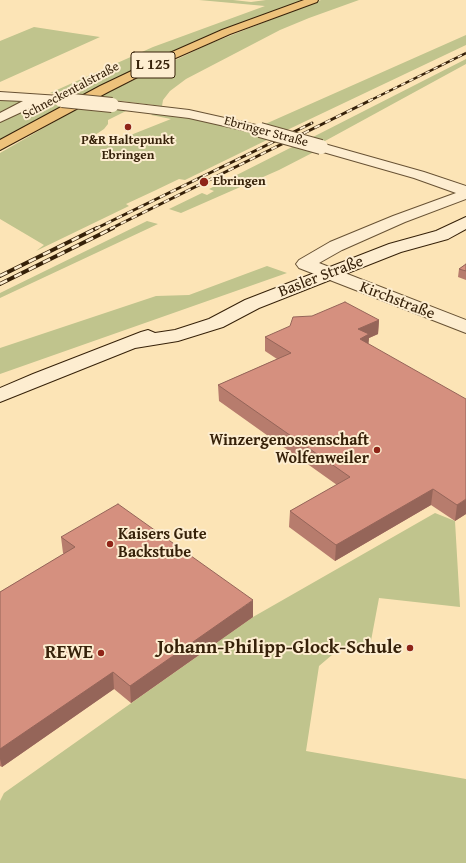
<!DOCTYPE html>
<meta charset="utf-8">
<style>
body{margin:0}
canvas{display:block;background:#fce4b6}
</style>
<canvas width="466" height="863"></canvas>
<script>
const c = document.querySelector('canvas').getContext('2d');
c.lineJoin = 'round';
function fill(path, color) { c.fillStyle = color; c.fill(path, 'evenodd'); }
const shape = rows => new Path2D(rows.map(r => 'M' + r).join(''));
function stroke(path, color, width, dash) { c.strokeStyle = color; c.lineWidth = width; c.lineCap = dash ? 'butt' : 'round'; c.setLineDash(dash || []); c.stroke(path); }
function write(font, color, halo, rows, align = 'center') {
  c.font = font + ' "Gentium Book Plus",serif'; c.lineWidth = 4; c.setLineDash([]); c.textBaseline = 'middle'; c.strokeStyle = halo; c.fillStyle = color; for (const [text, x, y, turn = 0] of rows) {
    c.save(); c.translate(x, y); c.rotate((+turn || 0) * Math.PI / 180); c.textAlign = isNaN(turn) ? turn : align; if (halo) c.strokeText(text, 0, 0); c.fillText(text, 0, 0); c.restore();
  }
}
const green = shape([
 [199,0,233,0,251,2,266,0,307,0,175,51,80,96,50,93,153,47,265,6],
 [321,0,359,0,309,18,280,30,186,79,170,91,163,100,162,106,96,98,209,44],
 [34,27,73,33,100,37,0,82,0,41],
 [466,35,466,45,285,131,263,125],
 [466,59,466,64,325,141,311,138],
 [0,97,53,104,65,104,0,140],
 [82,106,128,110,108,120,108,124,104,129,86,141,103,146,171,119,151,115,156,112,220,123,271,138,185,180,179,179,154,191,126,204,129,206,36,251,44,245,0,219,0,153],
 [296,145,314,152,279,170,181,213,169,209,202,193,207,195,214,191,209,189],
 [147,221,158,224,0,298,0,293],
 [267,266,287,273,0,374,0,348,156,296,189,295],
 [435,513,455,521,460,607,379,598,370,646,339,649,319,666,306,751,466,779,466,863,0,863,0,801,4,793,253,617]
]);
const street = shape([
 [0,92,60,96,66,100,60,104,41,103,0,122,0,113,23,101,0,100,0,92],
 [112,101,189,110,265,127,267,130,265,133,260,134,189,118,107,108,105,105,107,102,112,101],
 [321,143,424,172,466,186,466,199,405,222,342,250,319,263,466,320,466,333,299,268,296,264,299,260,330,242,393,216,456,193,414,178,316,150,314,147,316,144,321,143]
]);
const secondary = shape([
 [466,217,466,229,448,239,401,252,259,308,223,327,178,341,135,348,0,402,0,388,33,374,141,332,148,330,155,333,175,330,209,319,245,300,389,244,436,231,466,217]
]);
const primary = shape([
 [304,0,318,0,317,2,230,34,171,60,108,92,0,150,0,140,100,86,163,56,222,30,304,0]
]);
const railFar2 = shape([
 [369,101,466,53]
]);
const railFar1 = shape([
 [95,229,312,123],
 [110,229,371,100]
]);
const rail = shape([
 [0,276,97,228],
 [0,284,113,228]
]);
const streetBridgeFar1 = shape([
 [60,100,72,101]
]);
const streetBridge = shape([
 [62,100,112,105],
 [260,130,321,147]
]);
const wall = shape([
 [466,264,466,280,458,277,459,269],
 [379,320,378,334,369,338,368,344,466,514,455,521,431,505,335,561,289,527,290,511,337,485,219,401,218,385,277,359,265,351,265,337],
 [61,537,253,617,131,703,114,689,2,767,0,766,0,592,64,554,63,553]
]);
const shadedWall = shape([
 [379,320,378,334,369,338,368,349,360,342,358,329],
 [433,489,431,505,335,561,336,545],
 [466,499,466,514,455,521,457,505],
 [253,600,253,617,131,703,130,686],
 [113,672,114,689,2,767,0,759,0,749]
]);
const building = shape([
 [466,264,466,271,459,269,466,264],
 [345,302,379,320,358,329,369,334,360,339,466,399,466,499,457,505,433,489,336,545,290,511,350,477,218,385,291,353,265,337,290,326,293,317,312,316,345,302],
 [118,504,253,600,130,686,113,672,0,749,0,592,75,547,61,537,118,504]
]);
const markers = [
 [128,127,4,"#8f2418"],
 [204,182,5,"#8f2418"],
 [377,450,4,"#8f2418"],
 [110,544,4,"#8f2418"],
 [410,648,4,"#8f2418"],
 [101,653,4,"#8f2418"]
];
const farStreetnames = [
 ["Schneckentalstraße",71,91,-28],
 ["Ebringer Straße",266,132,15]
];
const farPoinames = [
 ["P&R Haltepunkt",128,141],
 ["Ebringen",128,156],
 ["Ebringen",213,182,"left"]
];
const shields = [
 [153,65,44]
];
const shieldNames = [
 ["L 125",153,65]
];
const streetNames = [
 ["Basler Straße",321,277,-21],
 ["Kirchstraße",397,301,21]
];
const poiNames = [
 ["Winzergenossenschaft",369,441],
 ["Wolfenweiler",369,459],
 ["Kaisers Gute",118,535,"left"],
 ["Backstube",118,553,"left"]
];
const nearPoinames = [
 ["Johann-Philipp-Glock-Schule",402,648],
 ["REWE",93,653]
];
fill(green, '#c0c48d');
stroke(street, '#685234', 2);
stroke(secondary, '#362109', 2);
stroke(primary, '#362109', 2);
fill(street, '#fdedd0');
fill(secondary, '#fdedd0');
fill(primary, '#eec27b');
stroke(railFar2, '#362109', 2.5);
stroke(railFar1, '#362109', 3);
stroke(rail, '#362109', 4);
stroke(railFar2, '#fdedd0', 1.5, [4.5]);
stroke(railFar1, '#fdedd0', 2, [6]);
stroke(rail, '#fdedd0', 2.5, [8]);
stroke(streetBridgeFar1, '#685234', 12, []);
stroke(streetBridge, '#685234', 16, []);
stroke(streetBridgeFar1, '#fdedd0', 12);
stroke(streetBridge, '#fdedd0', 14);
fill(wall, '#b77c6d');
fill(shadedWall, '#956559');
fill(building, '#d5907f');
stroke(building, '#956559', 1);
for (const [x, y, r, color] of markers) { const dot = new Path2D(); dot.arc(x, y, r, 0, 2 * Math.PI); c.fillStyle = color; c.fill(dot); stroke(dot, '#fdedd0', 1.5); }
write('13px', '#362109', '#fdedd0', farStreetnames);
write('bold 13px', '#362109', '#fdedd0', farPoinames);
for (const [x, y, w] of shields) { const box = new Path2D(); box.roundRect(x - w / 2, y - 13, w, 26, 3); c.fillStyle = '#fdedd0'; c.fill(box); stroke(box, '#362109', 1); }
write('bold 15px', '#362109', null, shieldNames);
write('16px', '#362109', '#fdedd0', streetNames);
write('bold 16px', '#362109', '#fdedd0', poiNames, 'right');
write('bold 19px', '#362109', '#fdedd0', nearPoinames, 'right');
</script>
